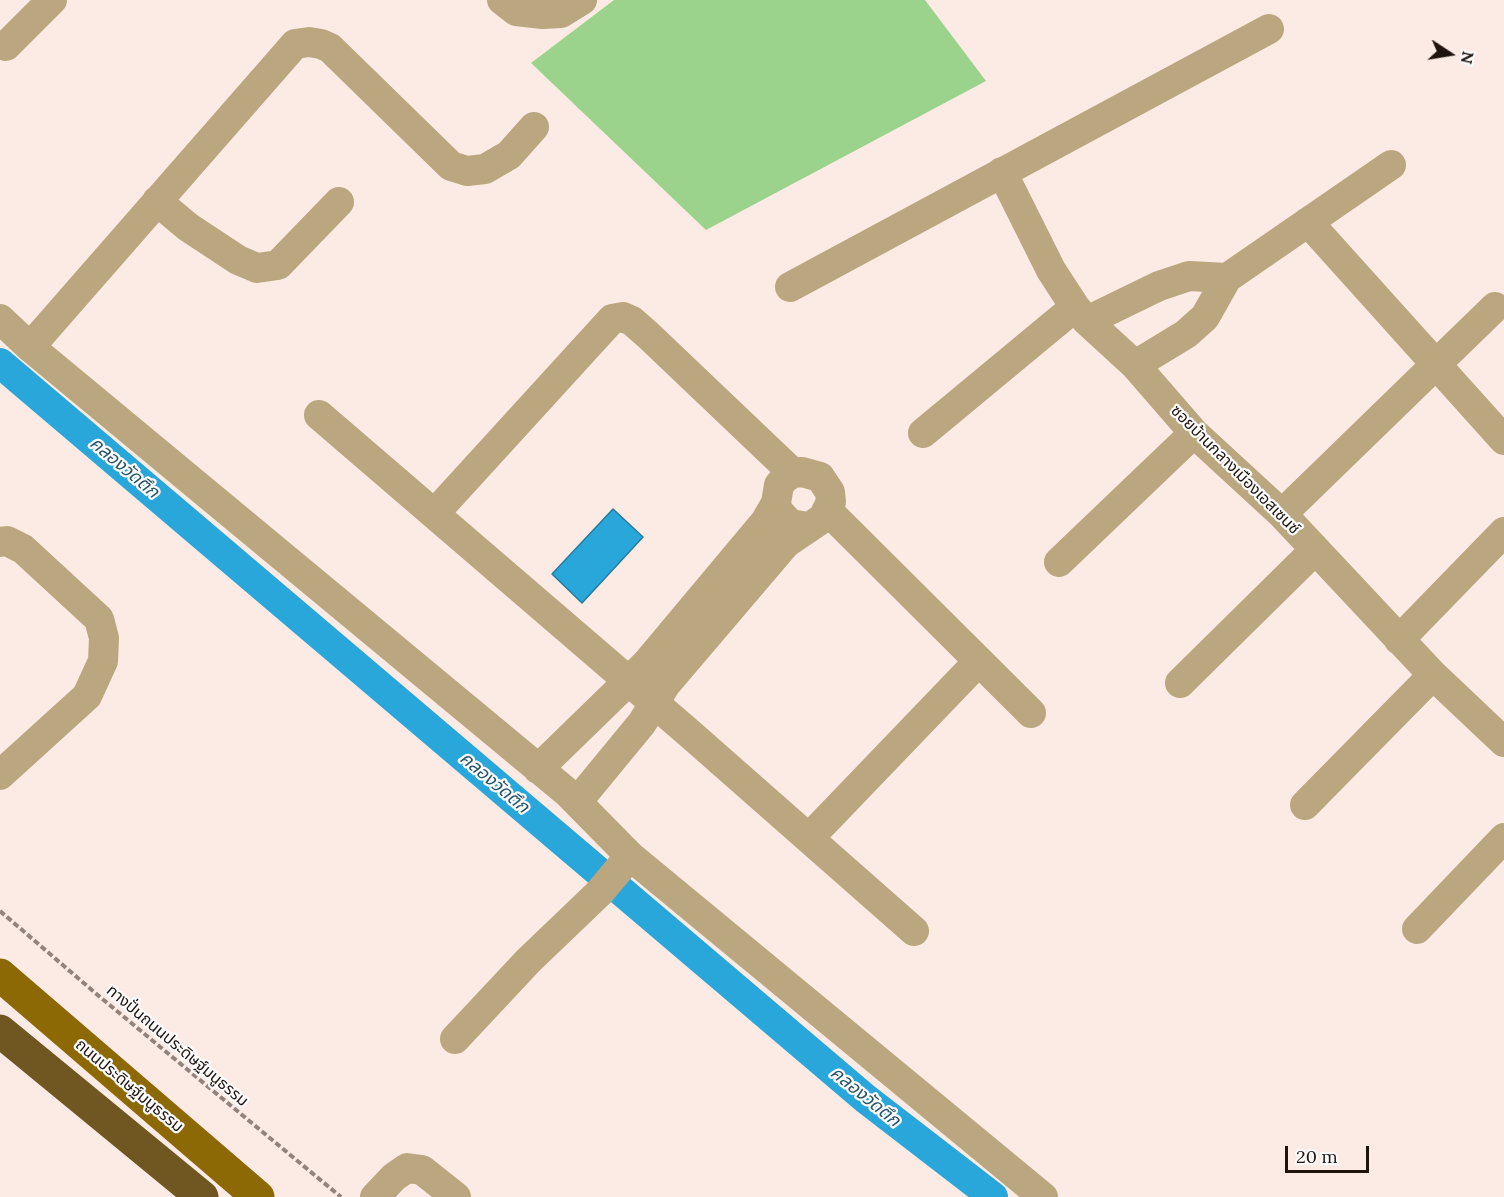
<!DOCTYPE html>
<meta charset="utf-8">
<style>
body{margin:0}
#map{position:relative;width:1504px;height:1197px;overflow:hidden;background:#fbebe4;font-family:Lora,serif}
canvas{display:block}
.north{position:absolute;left:1420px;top:24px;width:60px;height:60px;-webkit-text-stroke:4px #fcfcfc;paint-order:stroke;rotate:102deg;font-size:16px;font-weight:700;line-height:24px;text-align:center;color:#20130e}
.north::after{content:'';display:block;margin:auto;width:21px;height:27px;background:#20130e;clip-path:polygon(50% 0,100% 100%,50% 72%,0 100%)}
.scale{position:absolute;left:1285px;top:1146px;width:84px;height:27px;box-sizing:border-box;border:3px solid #20130e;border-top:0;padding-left:8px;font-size:18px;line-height:21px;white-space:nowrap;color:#20130e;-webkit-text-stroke:4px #fcfcfc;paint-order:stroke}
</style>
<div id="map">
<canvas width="1504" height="1197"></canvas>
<div class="north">N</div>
<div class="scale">20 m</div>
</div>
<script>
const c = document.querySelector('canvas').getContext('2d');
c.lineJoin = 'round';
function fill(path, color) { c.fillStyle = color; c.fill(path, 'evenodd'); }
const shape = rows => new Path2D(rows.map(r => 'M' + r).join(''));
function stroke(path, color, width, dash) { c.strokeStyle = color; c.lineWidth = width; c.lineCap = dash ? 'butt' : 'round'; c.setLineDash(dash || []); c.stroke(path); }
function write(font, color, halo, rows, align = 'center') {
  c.font = font + ' Lora,"Noto Sans Thai",serif'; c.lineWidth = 4.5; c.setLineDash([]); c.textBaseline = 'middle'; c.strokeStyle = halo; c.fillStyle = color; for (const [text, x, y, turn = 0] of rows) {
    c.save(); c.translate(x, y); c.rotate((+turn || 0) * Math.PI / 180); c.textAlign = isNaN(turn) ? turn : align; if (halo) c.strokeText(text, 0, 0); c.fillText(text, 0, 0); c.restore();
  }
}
const green = shape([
 [614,0,925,0,986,81,706,230,531,63]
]);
const water = shape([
 [613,509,643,537,582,603,552,574,613,509]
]);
const canal = shape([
 [0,363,866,1099,993,1197]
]);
const path = shape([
 [0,911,100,997,341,1197]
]);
const minor = shape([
 [502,0,516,11,543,14,561,13,582,0],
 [6,46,52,0],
 [1002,172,1051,270,1075,307,1087,321,1135,365,1194,433,1282,514,1433,675,1504,742],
 [157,201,188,227,238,260,257,268,278,265,339,202],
 [1308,222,1504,440],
 [790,287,1269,29],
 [0,319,30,347,568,793,630,856,1043,1197],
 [1087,321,1159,286,1189,276,1227,278],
 [30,347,295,44,309,42,321,44,330,48,451,166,467,171,485,169,509,155,534,127],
 [1135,365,1186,334,1205,317,1227,278,1391,165],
 [319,415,689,733,914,931],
 [923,433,1075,307],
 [828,511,1031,713],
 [434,514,612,319,623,317,632,321,648,335,793,473],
 [1282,514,1495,307],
 [0,542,7,541,23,549,99,619,104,638,103,661,87,696,0,775],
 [1059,562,1194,433],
 [1399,640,1504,532],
 [1180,683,1315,550],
 [538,769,647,663,765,522,776,503],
 [577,802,642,723,666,684,786,543,823,518,831,502,830,492,820,477,802,472,793,473,785,478,779,485,776,503,778,511,790,524,808,527],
 [1305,805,1433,675],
 [809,838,979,661],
 [1417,929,1504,838],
 [455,1039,528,961,599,893,630,856],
 [375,1197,394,1177,407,1168,422,1170,456,1197]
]);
const major = shape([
 [0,975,258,1197]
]);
const highway = shape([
 [0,1031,202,1197]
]);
const streetNames = [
 ["ซอยบ้านกลางเมืองเอสเซนซ์",1235,470,45],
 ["ทางปั่นถนนประดิษฐ์มนูธรรม",177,1046,40],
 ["ถนนประดิษฐ์มนูธรรม",129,1086,40]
];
const waterNames = [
 ["คลองวัดตึก",124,468,40],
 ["คลองวัดตึก",494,783,40],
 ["คลองวัดตึก",865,1097,39]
];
fill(green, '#9bd38d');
fill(water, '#29a7db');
stroke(water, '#267b9e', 1.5);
stroke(canal, '#29a7db', 30);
stroke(path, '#92837d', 4, [6, 3]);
stroke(minor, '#bba77f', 30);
stroke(major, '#8d6906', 33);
stroke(highway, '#705722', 33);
write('16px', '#20130e', '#fcfcfc', streetNames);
write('italic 18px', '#26556c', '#fcfcfc', waterNames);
</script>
